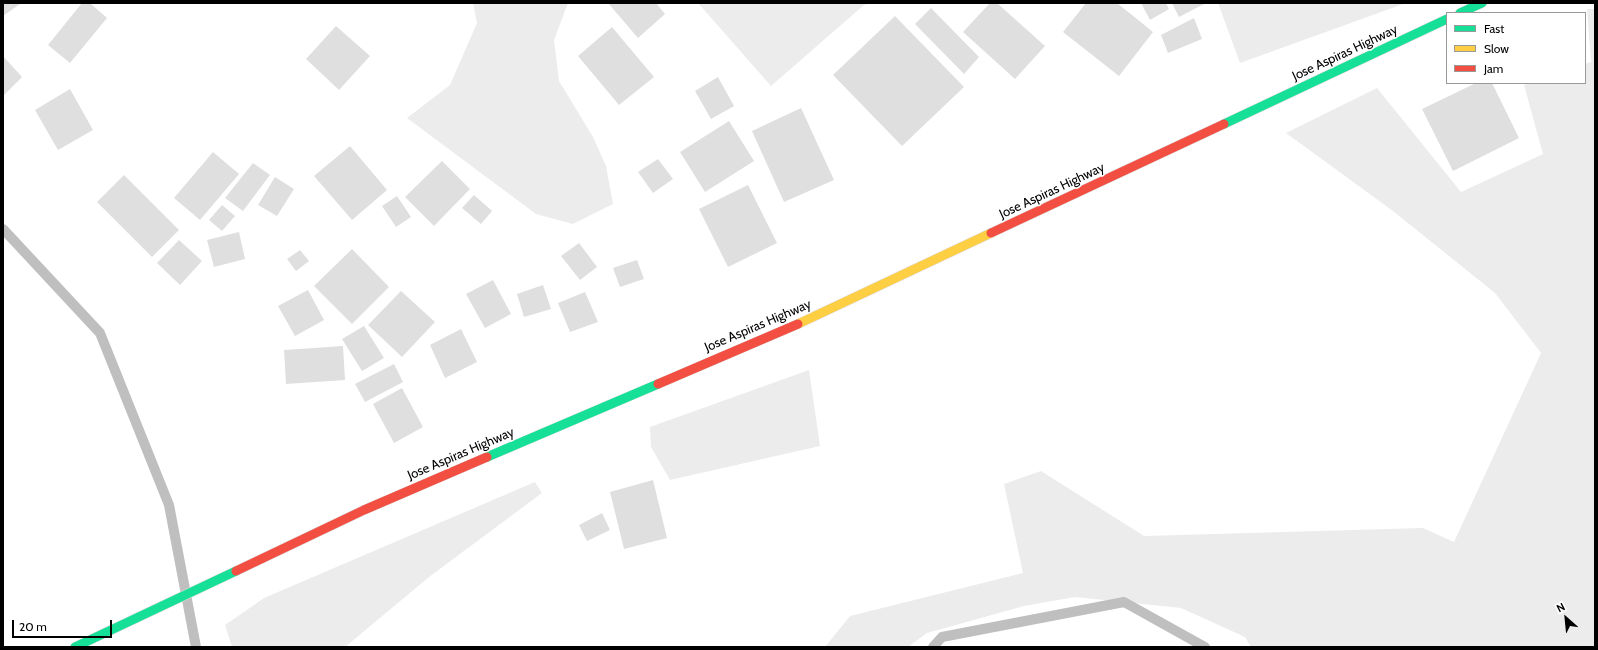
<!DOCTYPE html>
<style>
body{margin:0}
#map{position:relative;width:1598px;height:650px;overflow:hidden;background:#fff;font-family:Cabin,sans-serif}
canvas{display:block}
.frame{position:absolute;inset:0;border:4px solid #000;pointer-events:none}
.legend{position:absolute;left:1446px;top:12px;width:140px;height:72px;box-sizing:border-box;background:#fff;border:1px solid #999;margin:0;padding:5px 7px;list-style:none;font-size:12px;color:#000}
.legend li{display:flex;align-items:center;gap:8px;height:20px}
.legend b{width:20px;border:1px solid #999}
.north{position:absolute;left:1546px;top:598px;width:40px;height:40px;-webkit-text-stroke:3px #fff;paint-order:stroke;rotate:333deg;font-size:11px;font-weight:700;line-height:16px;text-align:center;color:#000}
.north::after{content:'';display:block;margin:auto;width:14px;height:18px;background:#000;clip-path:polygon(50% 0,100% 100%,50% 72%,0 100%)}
.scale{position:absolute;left:12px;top:620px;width:100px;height:18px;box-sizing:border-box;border:2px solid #000;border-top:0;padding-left:5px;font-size:12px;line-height:14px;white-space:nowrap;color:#000;-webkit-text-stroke:3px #fff;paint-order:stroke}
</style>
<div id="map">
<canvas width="1598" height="650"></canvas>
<div class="frame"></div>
<ul class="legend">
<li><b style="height:5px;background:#16e098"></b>Fast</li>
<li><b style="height:5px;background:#ffcf43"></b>Slow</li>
<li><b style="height:5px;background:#f24e42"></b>Jam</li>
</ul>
<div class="north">N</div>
<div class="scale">20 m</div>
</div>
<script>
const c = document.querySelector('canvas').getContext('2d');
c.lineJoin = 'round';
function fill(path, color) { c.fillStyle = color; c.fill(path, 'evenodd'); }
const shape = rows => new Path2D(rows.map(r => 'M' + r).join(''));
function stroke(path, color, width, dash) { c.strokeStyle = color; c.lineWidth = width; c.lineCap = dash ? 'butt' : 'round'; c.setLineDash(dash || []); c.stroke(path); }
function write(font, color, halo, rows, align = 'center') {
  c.font = font + ' Cabin,sans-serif'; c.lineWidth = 3; c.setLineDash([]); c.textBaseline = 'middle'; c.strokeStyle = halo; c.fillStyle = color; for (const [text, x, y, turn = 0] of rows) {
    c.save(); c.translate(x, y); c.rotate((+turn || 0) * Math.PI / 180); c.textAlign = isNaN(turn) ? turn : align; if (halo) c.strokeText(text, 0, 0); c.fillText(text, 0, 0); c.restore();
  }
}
const green = shape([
 [473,3,568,3,554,40,559,81,593,137,606,166,613,204,573,224,536,214,407,118,450,85,477,23],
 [698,3,870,3,864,5,771,86],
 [1218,3,1406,3,1240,63],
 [1587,9,1595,9,1595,647,1251,647,1245,637,1181,608,1075,597,1024,606,927,633,908,647,825,647,850,616,1023,573,1004,484,1041,471,1144,536,1423,528,1454,542,1541,353,1495,293,1393,211,1286,133,1377,88,1461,192,1543,154,1524,85,1530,83,1585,83,1585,64,1591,62],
 [809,370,820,446,670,480,651,447,650,427],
 [535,482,542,493,429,577,345,647,232,647,225,625,264,598]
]);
const stream = shape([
 [3,229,100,333,169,505,196,647],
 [933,647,942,637,1124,602,1205,647]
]);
const building = shape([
 [3,3,19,3,20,4,3,16],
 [82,3,90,3,107,18,70,63,48,45],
 [608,3,656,3,665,14,638,38],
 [990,3,997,3,1045,46,1015,79,963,32],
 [1086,3,1117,3,1153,32,1119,76,1063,32],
 [1141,3,1166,3,1169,9,1150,20],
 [1172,3,1203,3,1204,4,1179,17],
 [931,8,979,57,964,74,915,24],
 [895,16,964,87,902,146,833,75],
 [1194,18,1202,39,1168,53,1161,35],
 [336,26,370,56,339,90,306,59],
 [612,27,654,77,619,105,578,56],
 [3,56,22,77,3,96],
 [718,77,734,106,711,119,695,91],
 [1476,83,1492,83,1519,138,1453,171,1422,109],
 [70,89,93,130,58,150,35,110],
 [801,108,834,180,784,202,752,131],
 [729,121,754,161,705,192,680,152],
 [350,146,387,190,352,220,314,176],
 [213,152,239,174,200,220,174,198],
 [658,159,673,179,653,193,638,172],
 [442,161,470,189,434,226,405,197],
 [253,163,270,175,243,211,225,198],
 [124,175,179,230,152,257,97,202],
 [275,177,294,189,277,216,258,205],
 [748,185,777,243,728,267,699,209],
 [474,195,492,211,481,224,462,208],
 [397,196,411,217,396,227,382,206],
 [222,205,235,216,222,231,209,220],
 [239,232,245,259,214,267,207,240],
 [179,240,202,261,180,285,157,263],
 [579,243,597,267,580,280,561,256],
 [352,249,389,287,352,324,314,286],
 [300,250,309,261,296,271,287,259],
 [637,260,644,279,620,287,613,268],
 [493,280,511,314,485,328,466,294],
 [543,285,551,309,524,317,517,294],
 [308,290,324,320,295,336,278,306],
 [401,291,435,322,402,357,368,325],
 [585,292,598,322,570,332,558,303],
 [364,326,384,358,362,371,342,339],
 [461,329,477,362,445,378,430,345],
 [343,346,345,380,286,384,284,350],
 [394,364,403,382,365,402,355,384],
 [402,388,423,427,394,443,373,404],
 [653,480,667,538,624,549,610,492],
 [602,513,610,530,587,541,579,525]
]);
const fast = shape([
 [1460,13,1482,3],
 [1224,124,1447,19],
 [487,457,658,384],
 [75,647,236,571]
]);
const slow = shape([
 [798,324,991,233]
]);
const jam = shape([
 [991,233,1224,124],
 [658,384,798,324],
 [236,571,364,510,487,457]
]);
const streetNames = [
 ["Jose Aspiras Highway",1345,53,-25],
 ["Jose Aspiras Highway",1052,191,-25],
 ["Jose Aspiras Highway",758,326,-23],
 ["Jose Aspiras Highway",461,454,-23]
];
fill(green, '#ececec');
stroke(stream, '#bfbfbf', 10);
fill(building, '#dfdfdf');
stroke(fast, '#dbdbdb', 10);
stroke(slow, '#dbdbdb', 10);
stroke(jam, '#dbdbdb', 10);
stroke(fast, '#16e098', 9);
stroke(slow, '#ffcf43', 9);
stroke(jam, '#f24e42', 9);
write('13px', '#000', '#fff', streetNames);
</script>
